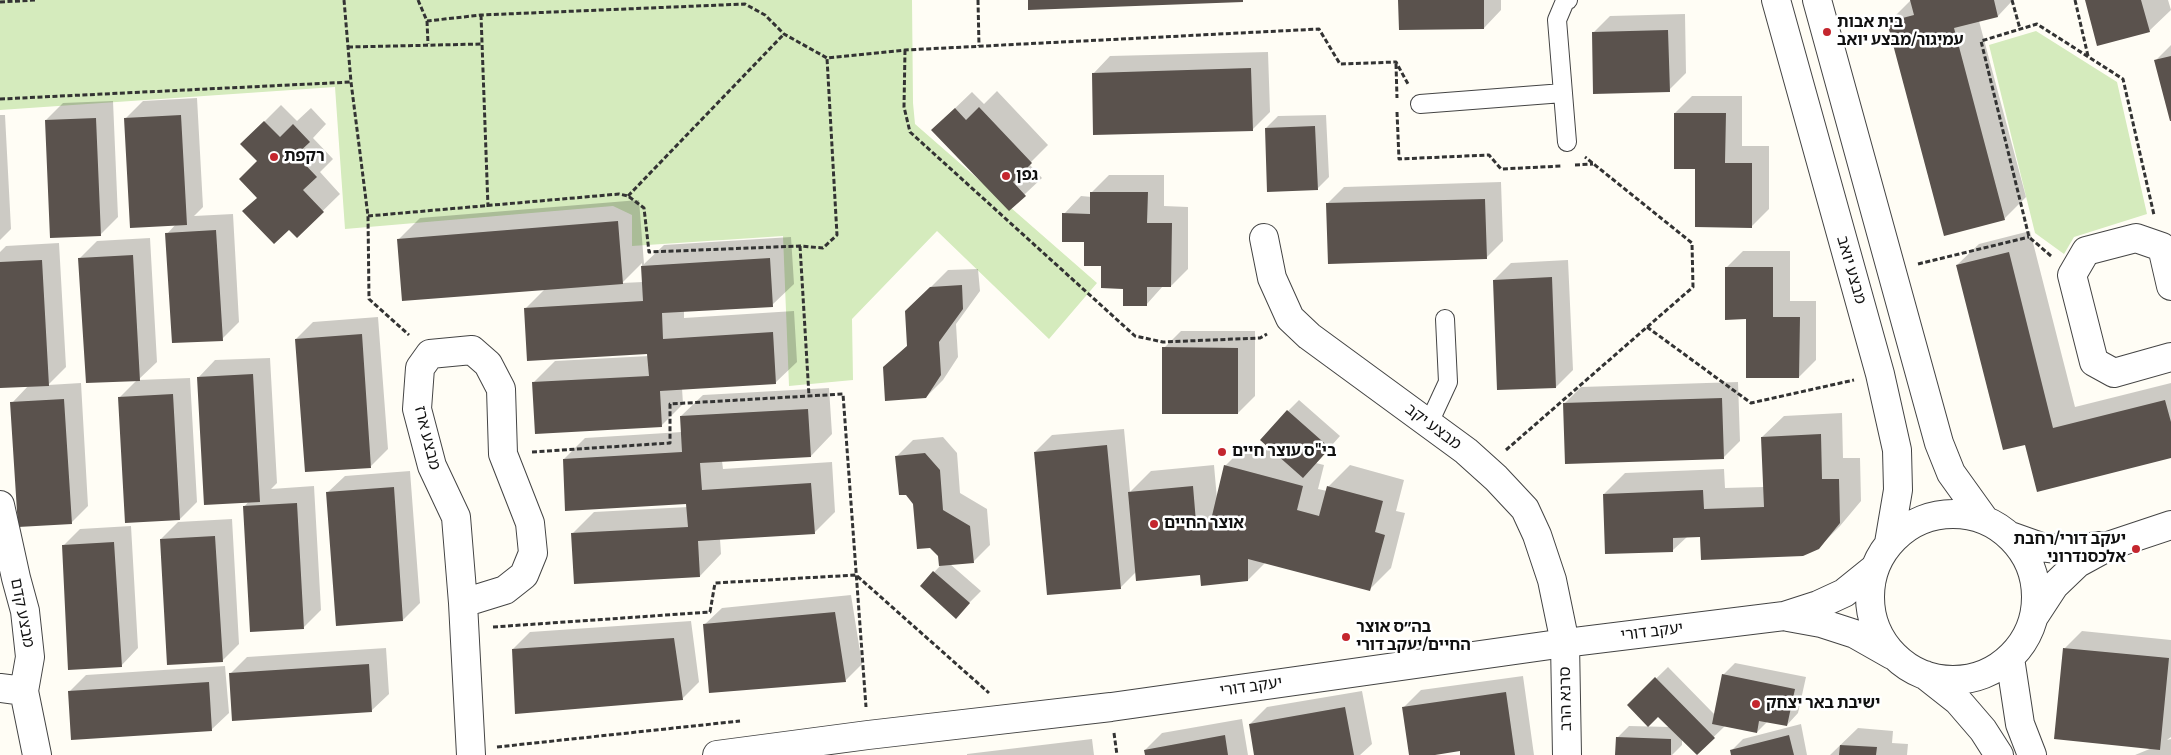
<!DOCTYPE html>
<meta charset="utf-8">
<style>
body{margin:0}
canvas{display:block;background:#fffdf5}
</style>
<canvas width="2171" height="755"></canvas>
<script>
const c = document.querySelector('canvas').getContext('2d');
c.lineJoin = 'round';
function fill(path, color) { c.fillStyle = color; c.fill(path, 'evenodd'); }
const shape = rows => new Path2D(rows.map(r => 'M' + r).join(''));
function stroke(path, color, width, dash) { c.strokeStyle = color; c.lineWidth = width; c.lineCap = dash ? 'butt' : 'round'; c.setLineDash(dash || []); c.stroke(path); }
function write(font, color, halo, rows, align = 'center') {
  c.font = font + ' Bitter,"Noto Sans Hebrew",serif'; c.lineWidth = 5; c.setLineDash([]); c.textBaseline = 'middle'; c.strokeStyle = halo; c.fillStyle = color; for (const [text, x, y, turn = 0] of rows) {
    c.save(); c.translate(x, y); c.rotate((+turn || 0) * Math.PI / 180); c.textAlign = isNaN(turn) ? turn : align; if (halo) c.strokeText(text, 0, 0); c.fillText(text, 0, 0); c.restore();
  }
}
const green = shape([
 [0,0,912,0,913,103,915,124,1097,283,1049,339,937,231,852,319,853,380,789,386,783,236,632,246,632,215,613,206,345,229,335,87,0,110],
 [2036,31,2117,82,2147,214,2074,237,2064,254,2035,233,1989,45]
]);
const shadow = shape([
 [1399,0,1501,0,1501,10,1484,28],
 [1911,0,2013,0,1998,16,1979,21,2026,197,2004,219,1888,23],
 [2086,0,2168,0,2171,10,2149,31],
 [1685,14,1686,73,1669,90,1593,33,1610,16],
 [2171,45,2171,118,2156,60],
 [1268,52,1270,112,1253,129,1093,74,1110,56],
 [997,91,1048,145,1029,164,1042,178,1009,209,950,113,972,92,984,104],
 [1692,96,1742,96,1742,146,1769,146,1769,209,1752,226,1696,167,1675,113],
 [197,98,203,207,194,216,233,214,239,322,222,339,167,234,176,224,126,118,143,101],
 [113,101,118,217,101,234,46,120,63,103],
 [281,105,297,121,311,108,326,124,313,138,333,159,320,172,340,194,297,236,258,197,258,161,242,144],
 [0,115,5,115,11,229,0,240],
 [1326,115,1329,177,1317,189,1266,128,1278,116],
 [1109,175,1164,175,1164,206,1188,207,1188,269,1171,286,1163,286,1146,305,1124,287,1102,265,1064,214,1081,196,1092,197,1092,192],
 [1501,182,1503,241,1486,258,1327,204,1344,187],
 [639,200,644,264,664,245,791,237,794,284,772,305,684,311,684,318,794,311,797,362,775,383,682,388,683,404,661,426,533,383,555,361,649,356,649,353,525,309,545,289,399,239,420,218],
 [642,263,643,282,622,283],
 [2030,231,2075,407,2171,383,2171,457,2026,443,1957,265,1979,244],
 [150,238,157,362,138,380,190,378,197,502,180,519,120,397,138,379,80,258,97,241],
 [59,243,66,367,48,385,81,383,88,506,71,523,12,403,29,385,0,387,0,252,6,246],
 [1743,251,1790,251,1790,301,1816,301,1816,360,1799,377,1748,318,1726,268],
 [1568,260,1573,370,1556,387,1494,280,1511,263],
 [978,269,980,291,956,324,958,357,943,380,926,397,884,368,908,345,924,294,948,270],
 [378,317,388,449,371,466,296,339,313,322],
 [1181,331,1255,331,1255,396,1238,413,1164,348],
 [270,358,277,483,271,489,314,486,321,610,304,627,251,631,244,507,249,501,198,378,215,360],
 [1738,382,1740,441,1723,458,1564,404,1581,387],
 [829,388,832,434,811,456,722,461,723,469,832,462,835,512,814,533,720,539,721,554,700,576,572,534,594,512,688,507,687,503,564,459,585,438,682,432,681,416,703,395],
 [1299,400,1340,436,1316,463,1324,465,1318,489,1327,491,1328,487,1350,465,1404,480,1396,511,1405,513,1391,568,1370,589,1266,562,1248,580,1201,574,1137,571,1120,588,1035,452,1052,435,1124,429,1130,492,1151,471,1214,465,1217,499,1225,466,1247,444,1276,452,1288,411],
 [1842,413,1843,458,1860,458,1861,501,1840,526,1818,548,1701,536,1687,537,1673,550,1604,494,1625,473,1724,469,1725,488,1764,487,1762,437,1784,416],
 [943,437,957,453,960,493,987,509,990,545,973,562,950,564,981,591,967,605,921,586,940,566,939,556,914,503,896,457,913,440],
 [410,471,420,603,403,620,327,493,345,476],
 [232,519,239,644,222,661,161,539,178,522],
 [131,526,138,648,121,666,63,546,80,529],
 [851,595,862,664,845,681,704,625,722,608],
 [691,621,699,682,682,699,513,649,530,632],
 [2082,631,2171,640,2171,737,2167,740,2171,739,2171,755,2135,755,2152,748,2065,648],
 [386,648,389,694,371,711,230,674,247,657],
 [1735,663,1806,677,1798,713,1787,725,1768,721,1757,732,1725,726,1696,754,1682,739,1682,745,1672,755,1616,755,1617,738,1629,726,1670,727,1658,715,1629,705,1668,667,1715,715,1723,675],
 [225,666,229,713,211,730,69,692,86,675],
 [1523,676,1534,755,1462,755,1461,750,1426,755,1410,755,1404,707,1421,690],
 [1362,691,1372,744,1360,755,1256,755,1250,724,1267,707],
 [1242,719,1248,755,1146,755,1145,750,1162,733],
 [1801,724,1807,755,1732,755,1731,751,1743,739],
 [1858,728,1893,731,1892,743,1908,744,1907,755,1830,755],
 [1092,739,1094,755,967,755,967,754]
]);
const building = shape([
 [1028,0,1243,0,1243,2,1028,10],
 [1398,0,1484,0,1484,29,1399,30],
 [1910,0,1994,0,1998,17,1954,28,2005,220,1944,236,1887,22,1914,15],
 [2085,0,2141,0,2150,32,2097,46],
 [1668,30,1670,92,1593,94,1592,32],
 [2171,56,2171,121,2170,121,2154,60],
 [1251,68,1253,131,1093,135,1092,73],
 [979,107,1032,163,1013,182,1026,196,1009,211,931,130,955,108,966,120],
 [1674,113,1726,113,1725,163,1752,163,1752,228,1695,227,1695,169,1674,169],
 [181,115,187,225,130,228,124,118],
 [96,118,101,236,50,238,45,120],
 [264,121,280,137,293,124,310,142,296,155,317,177,303,190,324,212,297,238,289,230,274,244,242,211,257,198,239,179,257,161,240,144],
 [1315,126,1318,190,1267,192,1265,128],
 [1090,192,1148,192,1147,223,1172,223,1171,287,1147,287,1147,306,1123,306,1123,289,1101,288,1101,266,1084,266,1084,242,1062,242,1062,213,1090,214],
 [1485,199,1487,259,1328,264,1326,203],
 [618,221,623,284,402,301,397,239],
 [216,230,223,341,172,343,165,233],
 [2009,252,2053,428,2165,400,2171,422,2171,458,2037,492,2025,445,2003,450,1956,265],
 [133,255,140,381,86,383,78,258],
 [770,258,773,307,662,313,663,339,773,332,776,384,660,391,662,427,535,434,532,382,649,376,647,354,527,361,524,308,643,301,641,266],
 [42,260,49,386,0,388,0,262],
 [1725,267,1773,267,1773,317,1800,317,1799,378,1746,378,1746,319,1725,320],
 [1552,277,1556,388,1497,390,1493,280],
 [962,285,963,309,939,342,941,375,926,398,885,401,883,367,907,346,905,311,930,287],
 [362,334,371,468,305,472,295,339],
 [1162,347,1238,348,1238,414,1162,414],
 [253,374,260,502,204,505,197,377],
 [173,394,180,520,125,523,118,397],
 [1722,398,1724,459,1565,464,1563,403],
 [64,399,72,524,18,527,10,402],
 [808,409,811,457,700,463,702,490,811,483,815,534,698,541,700,577,574,584,571,533,688,527,686,504,565,511,563,459,682,452,680,416],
 [1287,410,1330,448,1303,478,1260,440],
 [1821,434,1822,479,1839,479,1840,523,1819,549,1803,556,1701,560,1700,537,1673,538,1673,552,1605,554,1603,494,1703,490,1704,509,1764,507,1761,437],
 [1107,445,1121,589,1047,595,1034,452],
 [925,453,940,470,943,510,970,526,974,563,939,566,938,556,930,548,917,549,913,504,906,495,899,495,895,456],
 [1224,465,1303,486,1297,510,1319,516,1327,486,1383,501,1375,532,1385,535,1370,591,1248,559,1248,581,1201,586,1200,575,1136,581,1128,492,1193,486,1196,522,1211,520],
 [394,487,403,621,336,626,326,492],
 [297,503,304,629,250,632,243,506],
 [215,536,223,662,167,665,160,539],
 [114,542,122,667,68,670,62,545],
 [933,571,970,603,956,619,920,586],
 [835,612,846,682,709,693,703,624],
 [674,638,683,700,515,714,512,649],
 [2063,648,2169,658,2160,750,2054,739],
 [369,664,372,712,232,721,229,673],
 [1722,674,1795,689,1787,726,1759,721,1757,733,1712,724],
 [1655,677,1715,738,1697,755,1658,717,1648,727,1627,705],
 [209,682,212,731,71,740,68,691],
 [1506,692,1515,755,1460,755,1460,751,1435,755,1409,755,1402,707],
 [1345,707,1354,755,1254,755,1249,724],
 [1225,735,1228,755,1145,755,1144,750],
 [1789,735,1794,755,1731,755,1730,750],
 [1616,737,1671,739,1671,755,1615,755],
 [1840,745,1877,747,1876,755,1839,755]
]);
const path = shape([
 [344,0,351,82,368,216,369,299,409,335],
 [418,0,427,21,481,15,745,4,765,15,784,34,827,58,905,50,1319,29,1340,64,1396,62,1408,84],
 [978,0,979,46],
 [2012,0,2020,29],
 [2075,0,2088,56],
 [0,2,36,0],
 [481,15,488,207],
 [427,21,428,44],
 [348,47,482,44],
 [905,50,904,107,910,132,1135,336,1163,342,1260,338,1267,334],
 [1396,64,1397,98],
 [0,99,351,82],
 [1397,112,1399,159,1489,155,1501,169,1561,166],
 [1575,165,1593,164],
 [628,196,784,34],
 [368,216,619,194,628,196,644,208,649,252,800,246,823,248,837,235,827,58],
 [800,246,809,396],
 [2051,256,2029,237,1981,41,2037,24,2123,79,2154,215],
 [1918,264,2029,237],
 [1647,327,1751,403,1854,380],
 [1506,450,1693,287,1692,243,1585,157],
 [532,452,670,443,670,404,843,394,866,707],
 [493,627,710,612,715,583,856,575,989,693],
 [1114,733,1117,755],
 [497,747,740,721]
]);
const service = shape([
 [1420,104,1563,93],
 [1567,142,1557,20,1565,1,1568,0],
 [1429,423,1448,382,1445,319]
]);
const minor = shape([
 [1264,238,1272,278,1290,318,1309,336,1466,451,1496,478,1525,509,1537,535,1552,580,1565,643,1567,755],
 [2171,286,2162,247,2136,238,2086,251,2072,275,2094,362,2114,373,2171,357],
 [0,505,16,578,25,611,30,657,24,691,0,688],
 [463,603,505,590,524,575,533,553,530,523,503,454,501,389,488,364,472,350,430,354,420,368,417,409,432,466,456,517,463,603,471,755],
 [24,691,37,755]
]);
const tertiary = shape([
 [1776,0,1880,374,1897,450,1898,490,1889,543],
 [1817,0,1939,443,1951,473,1984,519],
 '1870 597a83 83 0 1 1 166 0a83 83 0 1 1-166 0Z',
 [2010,536,2041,547,2065,550,2100,546],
 [2035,615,2054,586,2078,563,2111,545,2171,525],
 [1788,617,1821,623,1855,634,1892,655],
 [2010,658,2020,724,2032,755],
 [1925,675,1958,701,1983,730,1999,755],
 [717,755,868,735,1111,707,1565,643,1784,616,1818,605,1844,593,1875,568]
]);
const markers = [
 [1827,32,5,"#c4262e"],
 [274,157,5,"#c4262e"],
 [1006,176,5,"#c4262e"],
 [1222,452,5,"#c4262e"],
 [1154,524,5,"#c4262e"],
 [2136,549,5,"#c4262e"],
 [1346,637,5,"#c4262e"],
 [1756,704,5,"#c4262e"]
];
const poiNames = [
 ["בית אבות",1837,23],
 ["עמיגור/מבצע יואב",1837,41],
 ["רקפת",284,157],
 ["גפן",1016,176],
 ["בי\"ס עוצר חיים",1232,452],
 ["אוצר החיים",1164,524],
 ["יעקב דורי/רחבת",2126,540,"right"],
 ["אלכסנדרוני",2126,558,"right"],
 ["בה״ס אוצר",1356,628],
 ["החיים/יעקב דורי",1356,646],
 ["ישיבת באר יצחק",1766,704]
];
const streetNames = [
 ["מבצע יואב",1851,270,74],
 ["מבצע יקב",1433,427,37],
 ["מבצע ארז",427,438,76],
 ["מבצע קדם",22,613,79],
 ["יעקב דורי",1652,632,-7],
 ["יעקב דורי",1251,687,-8],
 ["סרנא הרב",1566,699,-91]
];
fill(green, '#d5ebbd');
fill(shadow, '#0003');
fill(building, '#5a524d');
stroke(service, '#444', 20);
stroke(minor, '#444', 30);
stroke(tertiary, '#444', 30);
stroke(path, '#333', 3, [5, 2.5]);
stroke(service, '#fff', 18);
stroke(minor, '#fff', 28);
stroke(tertiary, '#fff', 28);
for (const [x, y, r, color] of markers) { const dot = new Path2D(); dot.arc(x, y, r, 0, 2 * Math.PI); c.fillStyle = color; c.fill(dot); stroke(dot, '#fff', 2); }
write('bold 16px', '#111', '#fff', poiNames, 'left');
write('16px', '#111', '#fff', streetNames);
</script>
